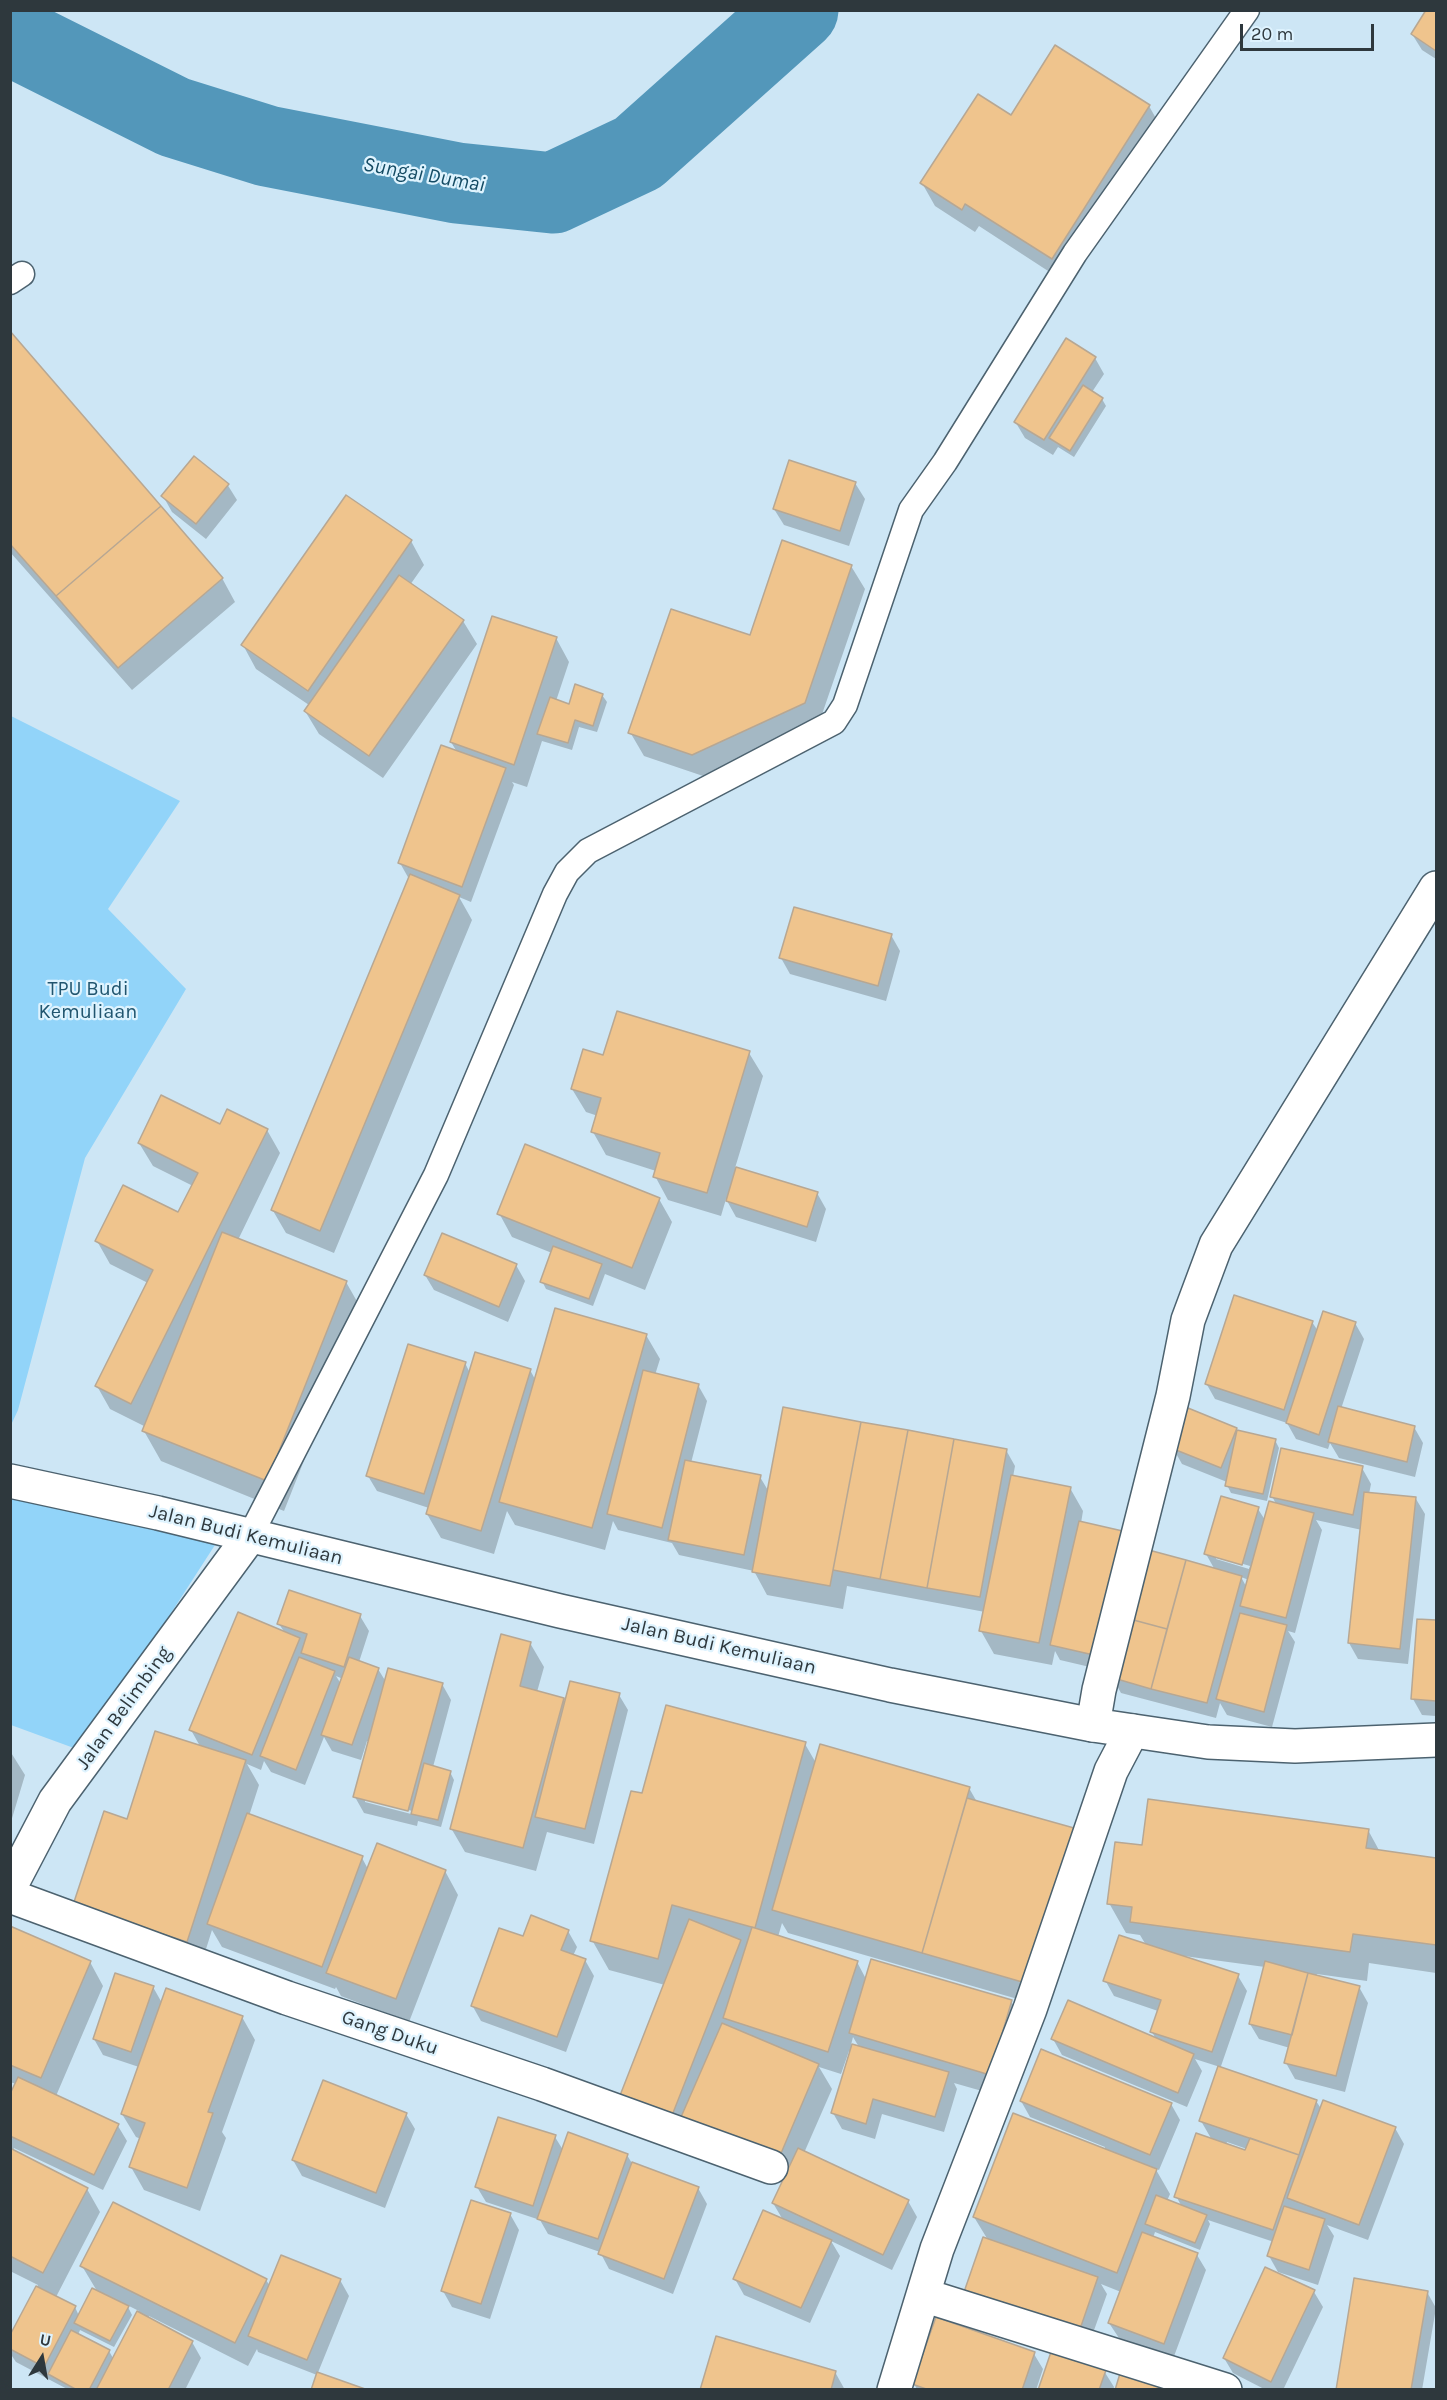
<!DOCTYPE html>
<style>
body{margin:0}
#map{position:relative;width:1447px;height:2400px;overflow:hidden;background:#cde6f5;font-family:Karla,sans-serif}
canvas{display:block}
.frame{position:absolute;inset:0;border:12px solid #2e383d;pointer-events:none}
.north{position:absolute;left:12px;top:2328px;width:60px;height:60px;-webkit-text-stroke:4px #def3fe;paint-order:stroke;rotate:11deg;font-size:16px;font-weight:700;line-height:24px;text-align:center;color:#2e383d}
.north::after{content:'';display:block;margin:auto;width:21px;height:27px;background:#2e383d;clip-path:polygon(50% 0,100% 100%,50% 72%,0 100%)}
.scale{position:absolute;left:1240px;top:24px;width:134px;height:27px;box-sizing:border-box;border:3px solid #2e383d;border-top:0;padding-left:8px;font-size:18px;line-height:21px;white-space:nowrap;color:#2e383d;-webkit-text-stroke:4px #def3fe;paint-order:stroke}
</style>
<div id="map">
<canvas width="1447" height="2400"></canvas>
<div class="frame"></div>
<div class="north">U</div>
<div class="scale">20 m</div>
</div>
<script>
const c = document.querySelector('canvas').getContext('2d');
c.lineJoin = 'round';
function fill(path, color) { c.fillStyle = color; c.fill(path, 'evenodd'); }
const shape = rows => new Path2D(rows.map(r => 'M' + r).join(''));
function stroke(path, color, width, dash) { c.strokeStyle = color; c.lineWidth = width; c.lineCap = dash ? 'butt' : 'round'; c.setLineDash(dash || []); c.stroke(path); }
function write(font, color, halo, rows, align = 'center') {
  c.font = font + ' Karla,sans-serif'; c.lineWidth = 4.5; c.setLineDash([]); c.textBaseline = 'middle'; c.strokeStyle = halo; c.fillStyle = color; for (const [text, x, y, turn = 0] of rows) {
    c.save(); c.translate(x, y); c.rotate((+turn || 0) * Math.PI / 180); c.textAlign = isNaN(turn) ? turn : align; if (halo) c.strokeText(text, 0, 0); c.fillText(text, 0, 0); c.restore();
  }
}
const green = shape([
 [11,716,180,801,108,909,186,989,85,1158,18,1410,11,1425],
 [10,1481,224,1531,82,1751,11,1725]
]);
const shadow = shape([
 [1428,10,1436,10,1436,59,1422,50,1412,34],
 [1149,106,1162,129,1065,282,979,226,975,232,935,206,922,183,1011,117],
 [10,334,222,578,235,602,132,690,10,552],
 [1095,358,1104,374,1092,392,1102,399,1106,406,1074,457,1058,447,1053,455,1025,438,1016,423],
 [855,483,865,499,849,546,784,525,774,509],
 [227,484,237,500,206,539,172,512,163,496],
 [411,541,424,565,410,585,463,621,477,644,383,778,319,734,305,711,309,705,256,669,243,645],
 [851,566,865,589,818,726,706,777,644,756,630,732,751,637],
 [556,638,569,662,556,701,570,706,602,695,607,702,597,732,579,727,572,750,542,741,527,787,512,782,514,785,471,902,459,897,472,920,334,1253,286,1233,272,1209,409,879,400,863,457,752,451,742],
 [891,935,900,951,886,1001,790,974,781,958],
 [749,1053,763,1076,735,1168,817,1193,826,1209,816,1242,736,1217,726,1199,721,1216,668,1200,655,1176,656,1171,606,1155,593,1132,598,1116,586,1112,572,1089,604,1057],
 [221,1126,267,1130,280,1153,238,1240,346,1282,363,1312,284,1511,161,1461,144,1431,146,1427,110,1409,97,1386,148,1283,110,1264,97,1241,179,1214,193,1186,153,1166,139,1143],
 [659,1199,672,1222,645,1290,605,1274,593,1306,546,1289,542,1281,552,1253,512,1237,499,1213],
 [516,1265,525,1281,508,1322,434,1290,425,1275],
 [1312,1322,1318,1331,1355,1323,1364,1339,1341,1409,1414,1427,1423,1443,1415,1477,1339,1458,1330,1443,1328,1449,1296,1439,1287,1423,1215,1399,1206,1383],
 [646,1335,660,1359,655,1375,698,1385,707,1401,691,1463,760,1477,769,1492,1006,1450,1015,1466,1013,1477,1070,1488,1083,1511,1081,1523,1107,1671,1060,1660,1055,1651,1052,1665,994,1654,981,1631,985,1612,847,1586,843,1609,767,1595,754,1571,679,1555,672,1543,618,1530,613,1521,605,1550,515,1525,507,1511,494,1554,441,1538,427,1514,429,1508,377,1491,368,1476,465,1363,470,1373,530,1370,536,1381],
 [1236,1430,1275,1440,1279,1448,1267,1501,1231,1493,1227,1485,1227,1482,1182,1464,1173,1448],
 [1362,1468,1371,1484,1369,1494,1416,1499,1425,1514,1408,1664,1358,1659,1349,1643,1362,1530,1316,1520,1322,1530,1295,1633,1288,1631,1295,1642,1272,1727,1227,1715,1220,1703,1216,1718,1121,1693,1112,1677,1146,1551,1215,1570,1206,1554,1258,1509,1265,1520,1276,1504,1272,1496],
 [1216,1556,1250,1566,1249,1569,1216,1559],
 [1241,1577,1249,1580,1247,1588],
 [360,1616,369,1631,359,1662,378,1669,386,1682,442,1684,451,1700,433,1767,450,1772,454,1780,441,1827,418,1821,417,1826,364,1813,355,1797,370,1742,367,1741,361,1760,332,1751,324,1737,305,1785,271,1772,264,1761,261,1770,247,1764,259,1785,249,1816,362,1858,368,1869,445,1871,458,1895,409,2022,341,1996,336,1987,335,1989,222,1947,212,1930,201,1965,88,1928,128,1821,201,1748,191,1730,285,1633,279,1624],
 [336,1676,343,1679,341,1684],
 [365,1799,416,1812,415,1815,365,1802],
 [1418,1620,1436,1622,1436,1716,1422,1715,1413,1699],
 [530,1643,544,1667,537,1692,563,1699,566,1704,619,1695,628,1710,594,1844,547,1832,536,1871,465,1852,451,1828],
 [805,1744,816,1763,969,1788,977,1802,1073,1829,1087,1852,1042,2006,788,1933,782,1923,778,1937,857,1962,866,1979,1011,2001,1024,2024,1003,2097,954,2083,957,2089,944,2132,882,2114,875,2139,842,2129,833,2113,851,2051,849,2051,841,2074,819,2067,832,2089,804,2153,908,2201,917,2217,892,2270,831,2241,840,2256,810,2323,744,2295,735,2279,783,2220,773,2203,785,2178,697,2140,634,2121,665,1985,609,1970,592,1940,643,1795],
 [853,2037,859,2047,851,2045],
 [10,1751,25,1775,10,1825],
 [1368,1830,1380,1852,1436,1859,1436,1973,1369,1963,1367,1981,1317,1974,1316,1976,1359,1987,1368,2003,1345,2092,1295,2079,1286,2063,1290,2048,1259,2039,1250,2024,1265,1967,1184,1956,1238,1976,1247,1991,1220,2069,1316,2101,1322,2110,1395,2128,1404,2144,1368,2240,1327,2225,1334,2236,1318,2285,1278,2272,1269,2256,1274,2242,1208,2220,1210,2224,1200,2250,1155,2232,1153,2238,1197,2255,1206,2270,1173,2359,1119,2338,1109,2323,1121,2292,1101,2284,1107,2294,1088,2347,988,2240,974,2217,1104,2150,1105,2147,1030,2117,1021,2101,1171,2104,1180,2120,1159,2170,1155,2168,1170,2194,1167,2201,1182,2207,1176,2196,1212,2140,1201,2121,1220,2067,1195,2059,1202,2071,1187,2107,1062,2055,1053,2039,1156,2039,1152,2032,1158,2011,1114,1996,1105,1980,1146,1945,1140,1935,1126,1933,1109,1903,1143,1847],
 [1227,2142,1247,2149,1247,2152,1226,2145],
 [10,1928,90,1962,103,1986,56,2096,118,2126,127,2141,103,2190,14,2148,13,2151,87,2189,100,2212,56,2297,75,2307,79,2316,97,2291,82,2266,266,2280,270,2286,340,2280,349,2296,317,2375,258,2352,257,2349,248,2366,149,2316,148,2319,192,2342,201,2358,185,2390,69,2390,16,2362,10,2353,10,2339,38,2285,10,2271,10,2097,16,2084,10,2082],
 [127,2305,139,2311,114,2360,109,2351,78,2335,80,2330,114,2347,132,2315],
 [568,1931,577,1947,573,1956,585,1960,594,1976,566,2052,481,2021,472,2005,524,1938],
 [153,1987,162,2003,242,2017,255,2040,222,2132,226,2138,200,2211,144,2190,131,2167,141,2139,136,2137,122,2114,139,2067,103,2055,94,2039],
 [406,2114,415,2129,385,2208,302,2176,293,2160],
 [555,2137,563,2150,627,2155,633,2165,698,2188,707,2204,673,2294,609,2269,600,2252,548,2234,540,2220,486,2202,477,2187],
 [510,2214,519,2230,490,2319,452,2307,443,2291],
 [1314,2292,1323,2307,1283,2390,1266,2390,1233,2373,1224,2358],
 [1427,2292,1436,2308,1422,2390,1337,2389],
 [1034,2354,1043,2369,1036,2390,917,2390,914,2383],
 [1104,2371,1114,2387,1113,2390,1040,2390],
 [835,2372,845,2390,702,2390]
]);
const river = shape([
 [10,35,174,117,267,146,457,183,553,193,638,153,798,10]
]);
const building = shape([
 [1426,10,1436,10,1436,51,1411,34,1426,10],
 [1055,45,1150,105,1052,259,965,204,962,210,920,183,978,94,1011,115,1055,45],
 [10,331,161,506,56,596,10,544,10,331],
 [1066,338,1096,357,1044,440,1014,422,1066,338],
 [1083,385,1103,398,1070,451,1049,438,1083,385],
 [194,456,229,484,196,524,161,496,194,456],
 [789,460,856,482,840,531,773,509,789,460],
 [346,495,412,540,308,691,241,645,346,495],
 [161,506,223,578,118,668,56,596,161,506],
 [782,540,852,565,805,703,692,755,628,733,671,609,750,635,782,540],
 [399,575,464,620,369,756,304,711,399,575],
 [492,616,557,637,514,765,450,742,492,616],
 [575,684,603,694,593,726,575,720,568,743,537,734,550,697,569,704,575,684],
 [441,745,506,768,462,887,398,863,441,745],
 [410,874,460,895,320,1231,271,1210,410,874],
 [794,907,892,934,878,986,779,958,794,907],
 [617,1011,750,1051,707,1193,653,1177,660,1153,591,1132,601,1098,571,1089,583,1049,603,1055,617,1011],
 [161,1095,220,1124,227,1109,268,1129,131,1404,95,1386,153,1270,95,1241,123,1185,178,1212,198,1173,138,1143,161,1095],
 [525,1144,660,1198,632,1268,497,1214,525,1144],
 [736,1167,818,1192,807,1227,726,1201,736,1167],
 [222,1232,347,1281,267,1481,142,1431,222,1232],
 [442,1233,517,1264,499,1307,424,1275,442,1233],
 [553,1246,602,1264,589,1299,540,1282,553,1246],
 [1234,1295,1313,1321,1284,1410,1205,1384,1234,1295],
 [555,1308,647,1334,592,1528,499,1502,555,1308],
 [1323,1311,1356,1322,1319,1435,1286,1423,1323,1311],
 [408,1344,466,1362,424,1494,366,1476,408,1344],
 [475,1352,531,1369,481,1531,426,1514,475,1352],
 [643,1370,699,1384,662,1528,607,1514,643,1370],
 [1338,1406,1415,1426,1407,1462,1328,1442,1338,1406],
 [783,1407,861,1422,830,1586,752,1572,783,1407],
 [1188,1408,1237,1428,1221,1468,1171,1448,1188,1408],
 [861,1422,908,1430,880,1579,833,1570,861,1422],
 [908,1430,954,1439,927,1588,880,1579,908,1430],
 [1237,1430,1276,1439,1263,1494,1225,1486,1237,1430],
 [954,1439,1007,1449,980,1597,927,1588,954,1439],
 [1281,1448,1363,1466,1353,1515,1270,1497,1281,1448],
 [685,1460,761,1475,744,1555,668,1540,685,1460],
 [1011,1475,1071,1487,1039,1643,979,1631,1011,1475],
 [1364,1492,1416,1497,1400,1649,1348,1643,1364,1492],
 [1221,1496,1259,1507,1242,1565,1204,1554,1221,1496],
 [1269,1501,1314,1513,1286,1618,1240,1606,1269,1501],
 [1079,1521,1127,1532,1098,1656,1050,1645,1079,1521],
 [1145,1549,1186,1560,1167,1629,1126,1618,1145,1549],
 [1186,1560,1242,1576,1207,1703,1151,1689,1186,1560],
 [289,1590,361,1614,344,1667,301,1653,307,1634,277,1624,289,1590],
 [238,1612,300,1638,252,1755,189,1730,238,1612],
 [1240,1613,1287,1625,1264,1712,1216,1699,1240,1613],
 [1126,1618,1167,1629,1151,1689,1110,1677,1126,1618],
 [1417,1619,1436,1620,1436,1701,1411,1699,1417,1619],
 [501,1634,531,1642,520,1686,564,1698,523,1848,450,1829,501,1634],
 [299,1657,335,1671,296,1770,260,1756,299,1657],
 [349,1657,379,1668,352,1745,321,1735,349,1657],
 [388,1668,443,1683,408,1811,353,1797,388,1668],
 [570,1681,620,1693,585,1829,535,1817,570,1681],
 [666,1705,806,1742,755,1928,672,1905,658,1959,590,1941,631,1791,642,1793,666,1705],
 [155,1731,246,1760,187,1942,73,1905,104,1811,127,1819,155,1731],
 [820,1744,970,1787,922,1953,772,1910,820,1744],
 [424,1763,451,1771,438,1820,411,1814,424,1763],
 [967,1798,1074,1828,1029,1984,922,1953,967,1798],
 [1148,1799,1369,1829,1366,1848,1436,1858,1436,1945,1353,1934,1350,1952,1130,1922,1132,1907,1107,1904,1115,1842,1142,1845,1148,1799],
 [247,1813,363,1856,322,1967,207,1924,247,1813],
 [377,1843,446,1870,396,1999,326,1973,377,1843],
 [531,1915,569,1930,561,1950,586,1959,557,2037,471,2006,499,1928,523,1936,531,1915],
 [689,1919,741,1940,671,2118,619,2098,689,1919],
 [10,1926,91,1961,41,2078,10,2065,10,1926],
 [752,1927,858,1961,828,2052,723,2018,752,1927],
 [1119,1935,1239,1974,1212,2052,1150,2032,1161,2000,1103,1981,1119,1935],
 [871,1959,1012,2000,990,2075,849,2033,871,1959],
 [1265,1961,1308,1973,1292,2035,1249,2024,1265,1961],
 [115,1973,154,1986,131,2052,93,2039,115,1973],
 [1308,1973,1360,1986,1336,2076,1284,2063,1308,1973],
 [166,1988,243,2016,208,2112,213,2113,187,2188,129,2167,145,2123,121,2114,166,1988],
 [1068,2000,1194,2054,1178,2093,1051,2039,1068,2000],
 [722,2023,819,2064,779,2158,681,2117,722,2023],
 [852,2044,949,2072,935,2117,873,2099,866,2124,831,2113,852,2044],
 [1041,2049,1172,2103,1150,2155,1020,2101,1041,2049],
 [1218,2066,1317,2100,1299,2155,1199,2121,1218,2066],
 [18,2077,119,2124,94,2175,10,2136,10,2094,18,2077],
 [323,2080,407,2113,376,2193,292,2160,323,2080],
 [1323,2100,1396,2127,1359,2225,1287,2198,1323,2100],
 [1013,2113,1157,2169,1117,2273,973,2217,1013,2113],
 [498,2117,556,2135,533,2206,475,2187,498,2117],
 [568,2132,628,2154,598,2239,537,2219,568,2132],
 [1196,2133,1245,2150,1250,2138,1299,2155,1273,2230,1174,2197,1196,2133],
 [10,2148,88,2188,43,2273,10,2256,10,2148],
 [798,2148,909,2200,883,2255,772,2203,798,2148],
 [632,2162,699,2187,664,2279,598,2254,632,2162],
 [1156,2195,1207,2215,1195,2243,1145,2224,1156,2195],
 [471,2200,511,2213,481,2304,441,2291,471,2200],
 [113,2202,267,2279,235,2343,80,2266,113,2202],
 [1284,2206,1325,2219,1309,2270,1267,2256,1284,2206],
 [763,2210,832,2240,801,2308,733,2279,763,2210],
 [1142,2232,1198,2253,1164,2344,1108,2323,1142,2232],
 [983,2237,1098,2277,1079,2332,964,2292,983,2237],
 [281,2255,341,2279,307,2360,248,2336,281,2255],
 [1265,2267,1315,2290,1271,2382,1223,2358,1265,2267],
 [1354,2278,1428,2291,1411,2390,1336,2390,1354,2278],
 [36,2286,76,2306,44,2367,10,2349,10,2335,36,2286],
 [92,2288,129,2306,110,2341,74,2323,92,2288],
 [137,2311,193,2341,168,2390,96,2390,137,2311],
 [936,2317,1035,2352,1022,2390,929,2390,912,2384,936,2317],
 [71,2330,110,2350,89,2390,77,2390,48,2374,71,2330],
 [716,2336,836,2371,831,2390,700,2390,716,2336],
 [1051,2352,1106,2370,1099,2390,1038,2390,1051,2352],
 [1121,2370,1182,2390,1115,2390,1121,2370],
 [317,2372,368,2390,311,2390,317,2372]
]);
const lane = shape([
 [10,282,22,274],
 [250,1536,436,1175,555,894,567,872,588,851,834,722,845,705,911,510,945,462,1075,253,1247,10]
]);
const street = shape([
 [1093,1725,1099,1690,1173,1396,1188,1320,1216,1245,1436,888],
 [10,1887,55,1801,250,1536],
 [10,1896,287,1998,542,2084,771,2167],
 [923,2295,1225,2390],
 [894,2390,937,2249,1030,2009,1111,1771,1132,1731]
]);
const secondary = shape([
 [10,1481,158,1513,560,1611,890,1685,1093,1725,1208,1742,1295,1746,1436,1740]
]);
const parkNames = [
 ["TPU Budi",88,989],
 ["Kemuliaan",88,1012]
];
const streetNames = [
 ["Jalan Budi Kemuliaan",246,1535,14],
 ["Jalan Budi Kemuliaan",719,1646,13],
 ["Jalan Belimbing",124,1708,-54],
 ["Gang Duku",390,2033,19]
];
const waterNames = [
 ["Sungai Dumai",424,175,10]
];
fill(green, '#92d4f9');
fill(shadow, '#0003');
stroke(river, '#5397ba', 81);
fill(building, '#efc48d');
stroke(building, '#b7a793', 1.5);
stroke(lane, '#4c626f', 27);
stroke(street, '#4c626f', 36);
stroke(secondary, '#4c626f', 36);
stroke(lane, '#fff', 24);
stroke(street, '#fff', 33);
stroke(secondary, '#fff', 33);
write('20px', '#20556f', '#def3fe', parkNames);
write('20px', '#2e383d', '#def3fe', streetNames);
write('italic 21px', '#144b64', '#def3fe', waterNames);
</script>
